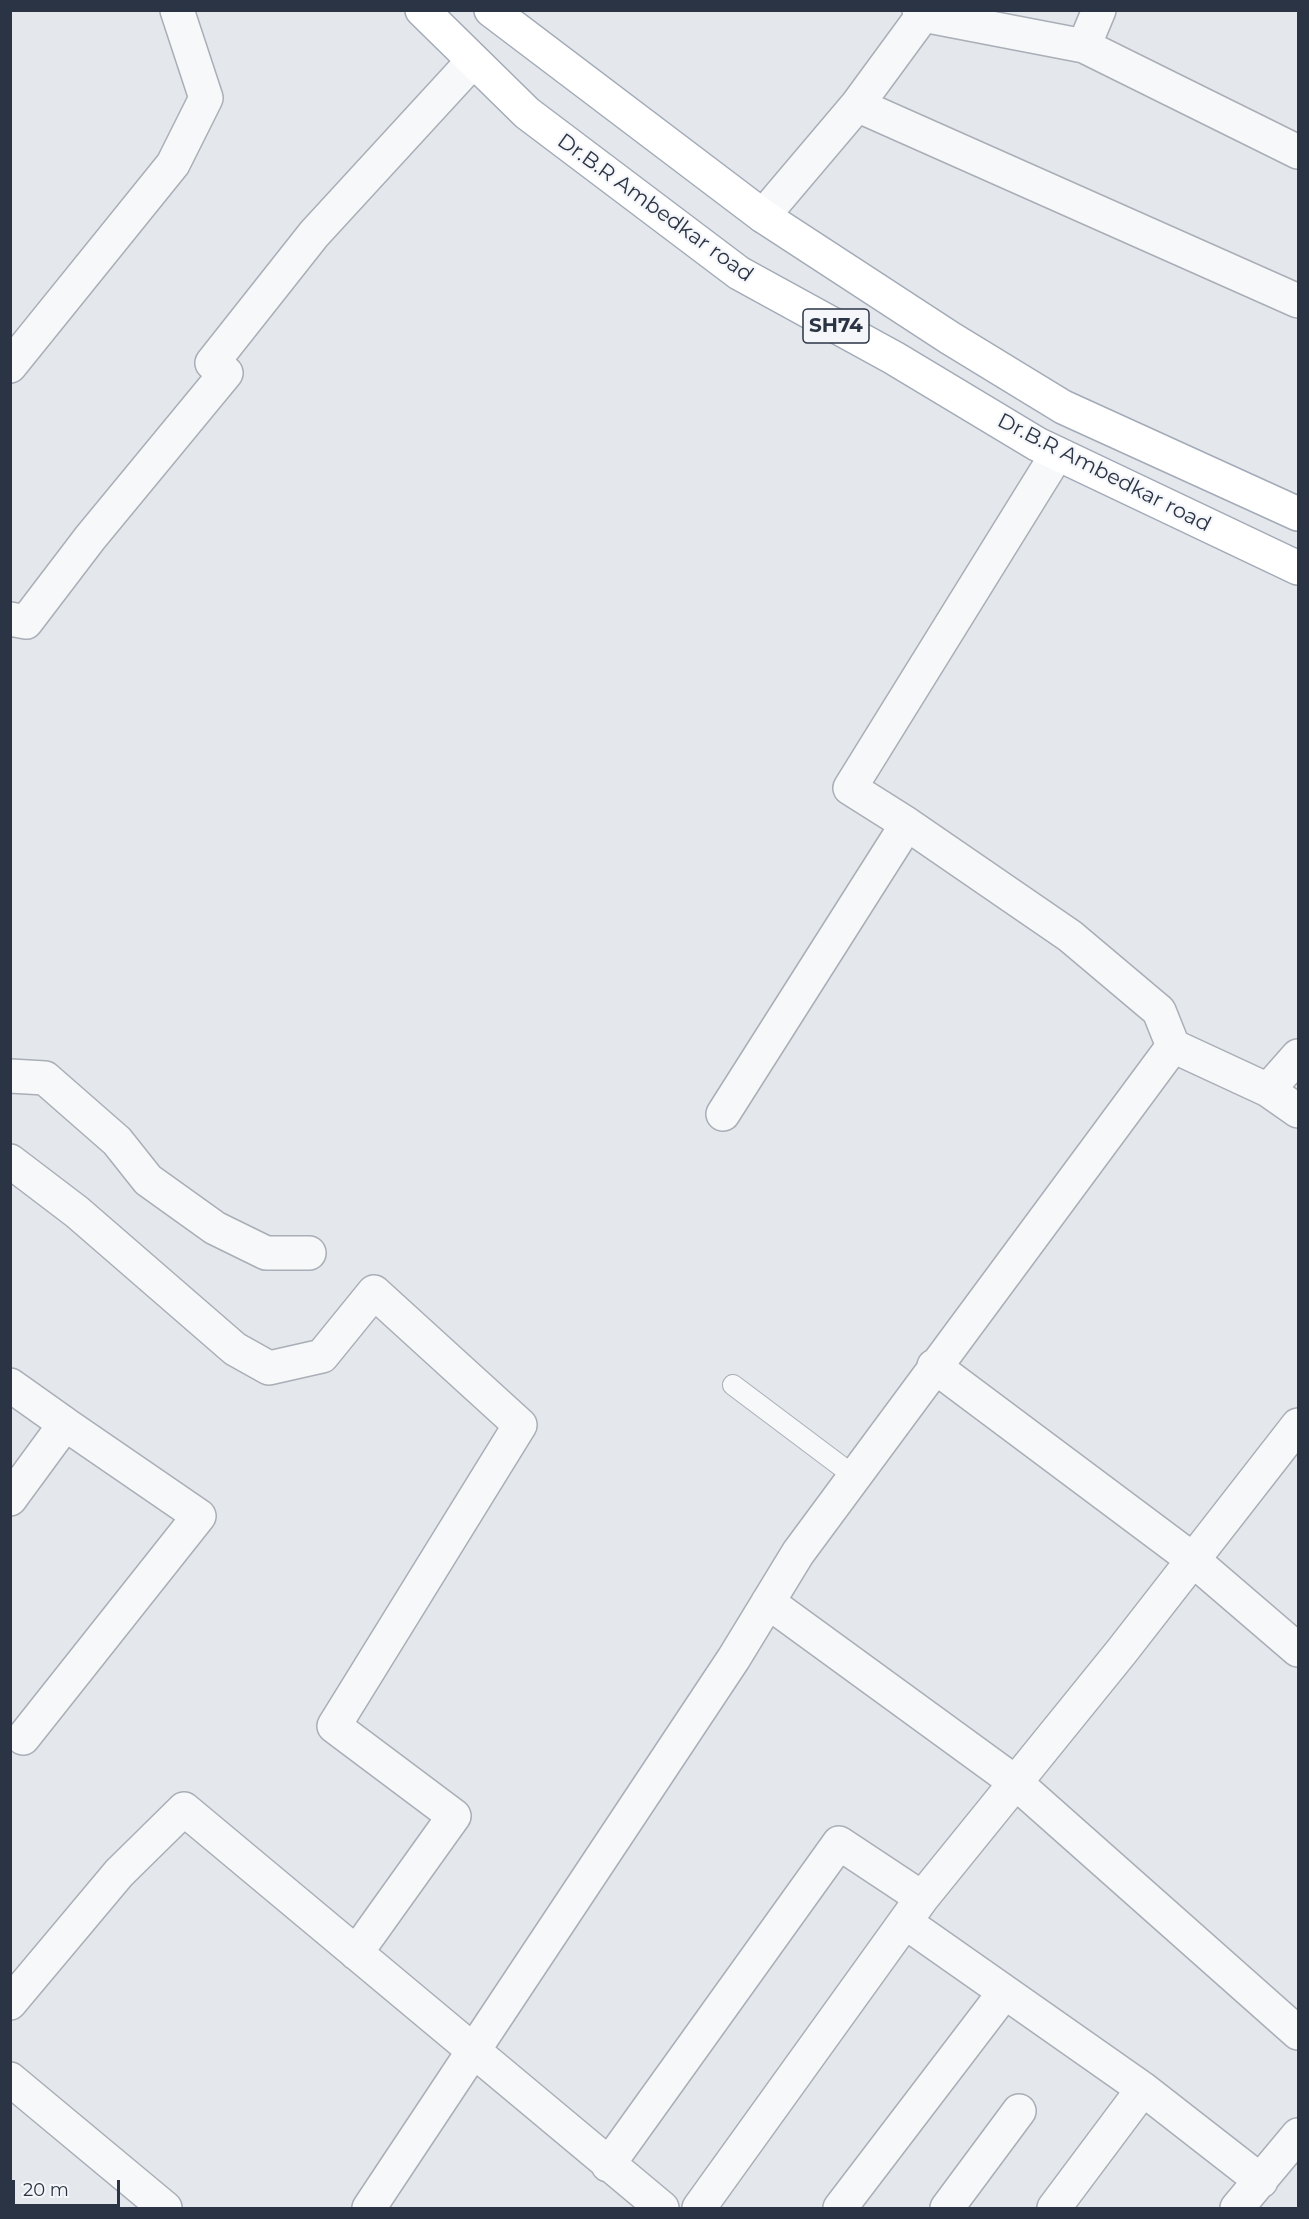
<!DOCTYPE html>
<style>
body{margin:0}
#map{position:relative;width:1309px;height:2219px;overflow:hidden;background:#e4e7ec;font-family:Montserrat,sans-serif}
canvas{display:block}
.frame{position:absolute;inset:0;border:12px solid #2b3445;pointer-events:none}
.scale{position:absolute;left:12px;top:2180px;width:108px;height:27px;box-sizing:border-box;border:3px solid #2b3445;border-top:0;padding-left:8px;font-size:18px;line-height:21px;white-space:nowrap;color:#2b3445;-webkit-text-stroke:4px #f4f6f9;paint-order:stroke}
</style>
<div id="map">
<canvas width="1309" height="2219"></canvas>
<div class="frame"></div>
<div class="scale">20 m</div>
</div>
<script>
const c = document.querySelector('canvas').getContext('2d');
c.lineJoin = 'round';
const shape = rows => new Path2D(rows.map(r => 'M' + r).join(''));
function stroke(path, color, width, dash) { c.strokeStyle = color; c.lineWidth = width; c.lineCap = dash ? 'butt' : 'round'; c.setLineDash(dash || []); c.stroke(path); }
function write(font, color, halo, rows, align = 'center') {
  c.font = font + ' Montserrat,sans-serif'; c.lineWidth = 4.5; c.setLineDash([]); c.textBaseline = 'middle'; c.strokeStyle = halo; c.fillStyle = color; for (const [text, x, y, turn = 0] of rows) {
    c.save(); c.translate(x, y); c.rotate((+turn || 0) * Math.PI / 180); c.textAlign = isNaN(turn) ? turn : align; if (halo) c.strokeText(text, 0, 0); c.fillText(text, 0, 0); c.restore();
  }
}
const lane = shape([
 [733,1385,854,1476]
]);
const street = shape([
 [923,15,1084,46,1099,10],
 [1084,46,1298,152],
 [857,105,1298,301],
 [763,216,857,105,923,15,919,10],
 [10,366,173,164,206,98,177,10],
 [1057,454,850,788,907,824,1070,936,1159,1011,1173,1046],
 [10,619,26,622,90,538,226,373,212,363,314,234,473,61],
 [10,1076,45,1078,117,1141,148,1180,215,1228,266,1253,309,1253],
 [1268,1090,1298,1111],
 [723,1114,907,824],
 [10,1161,77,1212,235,1349,269,1368,322,1356,374,1292,520,1425,334,1726,454,1816,356,1953],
 [934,1366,1192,1559,1298,1650],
 [10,1385,65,1424,10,1499],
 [768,1602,1015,1782,1298,2033],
 [23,1738,199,1516,65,1424],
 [922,1898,1122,1651,1298,1425],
 [905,1922,1143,2089,1261,2181],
 [10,2003,119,1873,184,1809,662,2208],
 [10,2079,165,2208],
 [608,2165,839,1843,922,1898,699,2208],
 [369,2208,734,1658,798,1553,1173,1046,1268,1090,1298,1056],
 [840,2208,1004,1993],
 [947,2208,1019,2111],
 [1054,2208,1143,2089],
 [1237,2208,1298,2135]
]);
const primary = shape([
 [422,10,527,113,739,273,894,358,1037,444,1298,568],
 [491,10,763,216,950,338,1063,407,1298,514]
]);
const shields = [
 [836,326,66]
];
const shieldNames = [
 ["SH74",836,326]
];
const streetNames = [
 ["Dr.B.R Ambedkar road",655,208,36],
 ["Dr.B.R Ambedkar road",1104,473,27]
];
stroke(lane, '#a9aeb7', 22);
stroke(street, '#a9aeb7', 36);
stroke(primary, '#a3abb8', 36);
stroke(lane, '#f7f8fa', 20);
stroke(street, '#f7f8fa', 33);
stroke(primary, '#fff', 33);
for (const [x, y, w] of shields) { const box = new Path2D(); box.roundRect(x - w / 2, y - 17, w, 34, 4.5); c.fillStyle = '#f4f6f9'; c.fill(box); stroke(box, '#2b3445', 1.5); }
write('bold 20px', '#2b3445', null, shieldNames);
write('21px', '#2b3445', '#f4f6f9', streetNames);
</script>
